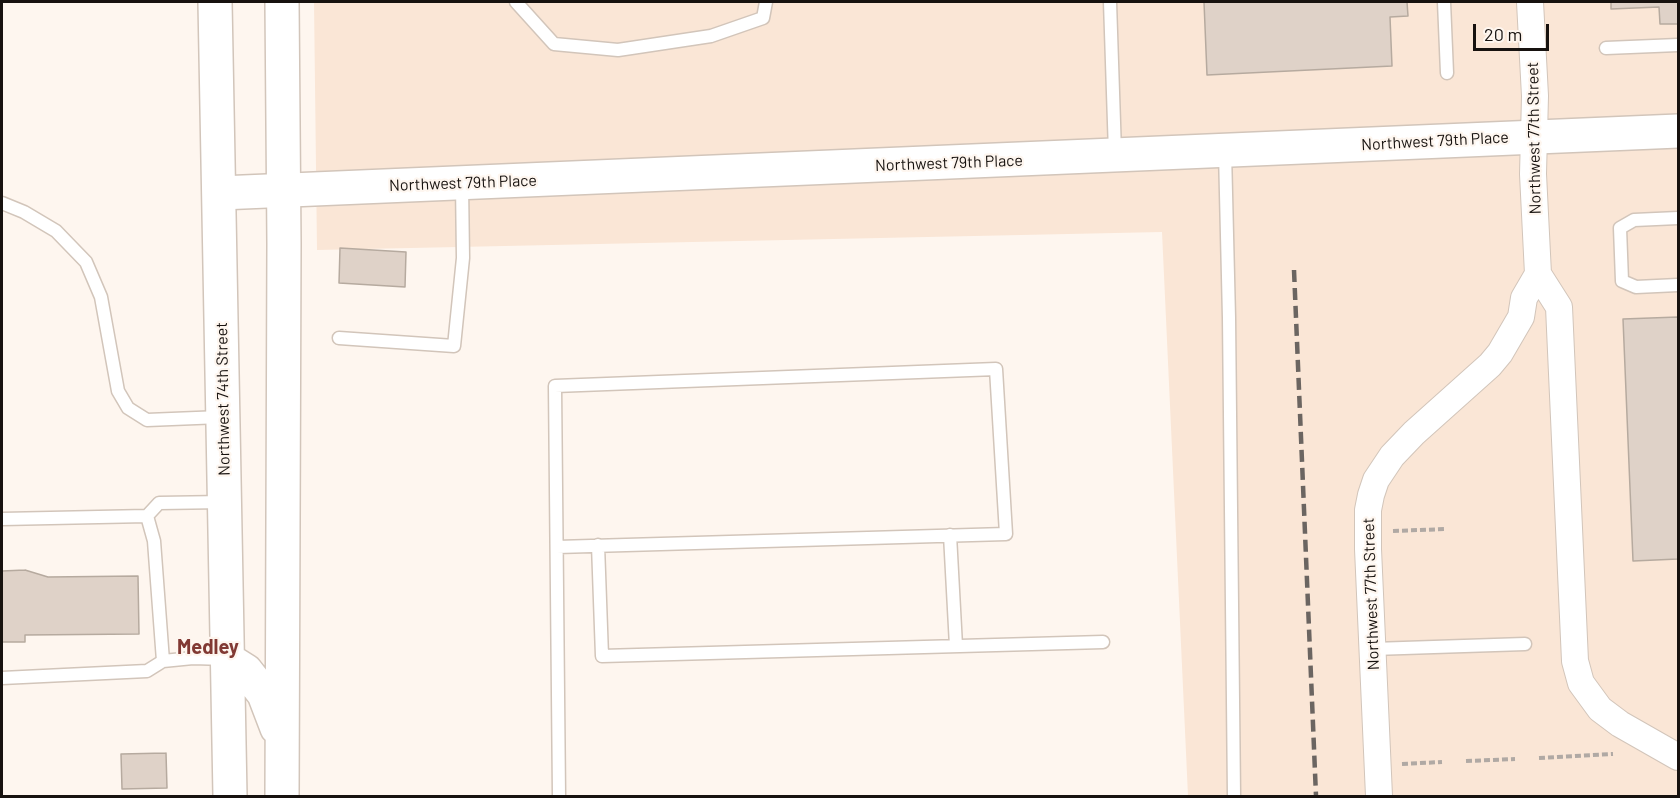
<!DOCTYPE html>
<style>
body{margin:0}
#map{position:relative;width:1680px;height:798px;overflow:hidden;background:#fef6ef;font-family:Barlow,sans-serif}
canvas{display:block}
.frame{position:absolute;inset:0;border:3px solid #17120f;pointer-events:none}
.scale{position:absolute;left:1473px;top:24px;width:76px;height:27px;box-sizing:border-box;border:3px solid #17120f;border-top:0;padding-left:8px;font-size:18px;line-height:21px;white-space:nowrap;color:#17120f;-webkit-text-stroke:4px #fef6ef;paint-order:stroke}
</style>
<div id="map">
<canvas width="1680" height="798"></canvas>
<div class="frame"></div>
<div class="scale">20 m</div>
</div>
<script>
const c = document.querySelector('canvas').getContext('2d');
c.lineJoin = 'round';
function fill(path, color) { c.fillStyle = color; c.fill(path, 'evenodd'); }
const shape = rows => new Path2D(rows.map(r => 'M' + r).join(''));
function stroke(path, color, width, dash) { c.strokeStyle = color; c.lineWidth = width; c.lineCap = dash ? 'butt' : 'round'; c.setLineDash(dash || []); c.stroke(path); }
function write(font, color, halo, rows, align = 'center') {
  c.font = font + ' Barlow,sans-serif'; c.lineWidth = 4.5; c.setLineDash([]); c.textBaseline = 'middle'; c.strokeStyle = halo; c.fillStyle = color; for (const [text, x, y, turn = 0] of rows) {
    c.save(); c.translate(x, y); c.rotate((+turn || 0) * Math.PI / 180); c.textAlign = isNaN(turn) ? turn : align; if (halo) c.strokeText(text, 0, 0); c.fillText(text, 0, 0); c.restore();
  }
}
const built = shape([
 [314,2,1678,2,1678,796,1188,796,1162,232,317,250]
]);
const building = shape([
 [1204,2,1407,2,1408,16,1390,17,1392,66,1207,75,1204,2],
 [1611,2,1678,2,1678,24,1660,24,1659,7,1611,9,1611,2],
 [340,248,406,252,405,287,339,283,340,248],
 [1678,317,1678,559,1633,561,1623,319,1678,317],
 [25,570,48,577,138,576,139,634,25,635,25,642,2,642,2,571,25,570],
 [166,753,167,788,122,789,121,754,166,753]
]);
const path = shape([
 [1393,531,1446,529],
 [1539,758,1613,754],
 [1466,761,1515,759],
 [1402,764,1442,762]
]);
const lane = shape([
 [516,2,554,44,618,50,711,36,763,18,766,2],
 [1110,2,1115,153],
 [1444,2,1447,73],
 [1606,48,1678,45],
 [1225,152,1229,318,1234,796],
 [2,203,24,212,56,231,86,262,101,297,118,391,128,408,147,420,221,417],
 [1678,218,1634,220,1620,228,1622,281,1636,287,1678,285],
 [339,338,454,346,463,258,462,184],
 [224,502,159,503,147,516,154,541,163,661,193,658,225,659],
 [2,519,147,516],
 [950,535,956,646],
 [598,545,602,656,1103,642],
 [557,547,1006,534,996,369,555,386,559,796],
 [1373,649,1525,644],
 [2,678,147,671,163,661]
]);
const street = shape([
 [1530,2,1535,96,1533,174,1538,274,1559,307,1575,661,1581,683,1600,709,1620,724,1678,757],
 [1379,796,1368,549,1368,510,1371,495,1376,480,1392,456,1414,433,1490,365,1500,353,1521,317,1524,298,1538,274]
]);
const secondary = shape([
 [220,193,1678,131]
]);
const primary = shape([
 [215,2,230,796],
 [282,2,284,244,282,796],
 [227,659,246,671,264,694,277,728]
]);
const rail = shape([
 [1294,270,1316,796]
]);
const streetNames = [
 ["Northwest 77th Street",1534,138,-91],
 ["Northwest 79th Place",1435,141,-3],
 ["Northwest 79th Place",949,163,-2],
 ["Northwest 79th Place",463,183,-2],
 ["Northwest 74th Street",223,399,-91],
 ["Northwest 77th Street",1371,594,-92]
];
const quarterNames = [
 ["Medley",208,647]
];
fill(built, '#fae6d6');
fill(building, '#dfd2c8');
stroke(building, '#b6aa9f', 1.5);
stroke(lane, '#d2c5ba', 15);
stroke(street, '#d2c5ba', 28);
stroke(secondary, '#d2c5ba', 36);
stroke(primary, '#d2c5ba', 36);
stroke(path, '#b0a9a4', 4, [6, 3]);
stroke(lane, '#fff', 12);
stroke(street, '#fff', 26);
stroke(secondary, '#fff', 33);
stroke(primary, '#fff', 33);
stroke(rail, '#6b6561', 4.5, [12, 6]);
write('16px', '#17120f', '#fef6ef', streetNames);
write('bold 20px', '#813933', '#fef6ef', quarterNames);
</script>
